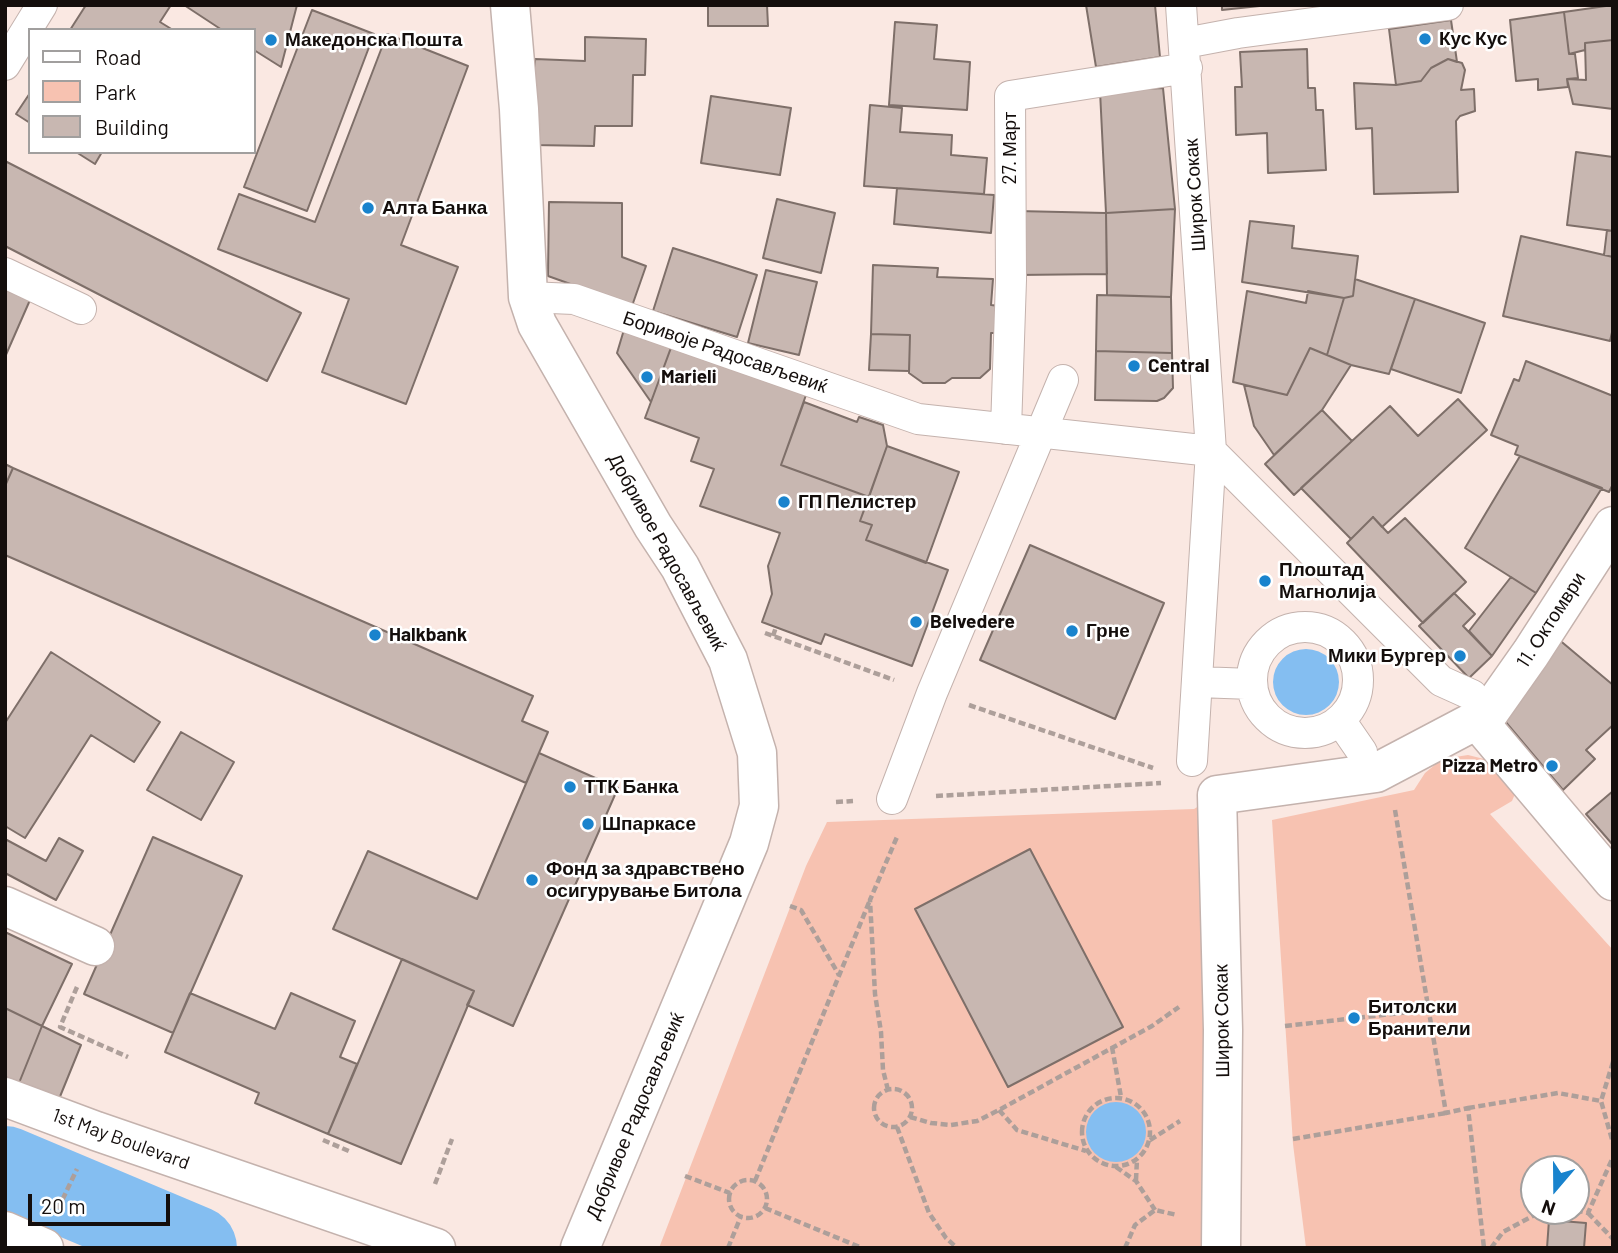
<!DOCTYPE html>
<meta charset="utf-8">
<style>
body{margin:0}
#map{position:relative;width:1618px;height:1253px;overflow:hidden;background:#fae8e2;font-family:Barlow,sans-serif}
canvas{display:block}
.frame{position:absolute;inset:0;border:7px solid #140e0c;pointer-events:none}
.legend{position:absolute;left:28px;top:28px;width:228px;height:126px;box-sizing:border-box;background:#fff;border:2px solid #a19f9e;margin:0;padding:9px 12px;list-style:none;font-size:21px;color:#140e0c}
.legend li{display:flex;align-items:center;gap:14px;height:35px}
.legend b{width:35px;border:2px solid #a19f9e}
.north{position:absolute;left:1520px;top:1155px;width:70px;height:70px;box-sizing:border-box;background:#fff;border:2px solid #a19f9e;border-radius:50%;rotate:200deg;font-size:19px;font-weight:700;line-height:28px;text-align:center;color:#140e0c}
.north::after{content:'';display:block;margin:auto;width:24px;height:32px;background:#1983cd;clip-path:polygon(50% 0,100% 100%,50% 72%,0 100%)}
.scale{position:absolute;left:28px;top:1194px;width:142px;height:32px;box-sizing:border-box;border:4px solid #140e0c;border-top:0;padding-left:9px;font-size:21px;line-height:24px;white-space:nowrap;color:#140e0c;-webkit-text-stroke:5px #fff;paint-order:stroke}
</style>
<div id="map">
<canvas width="1618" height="1253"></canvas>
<div class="frame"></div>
<ul class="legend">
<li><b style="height:9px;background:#fff"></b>Road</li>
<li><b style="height:19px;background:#f7c2b1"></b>Park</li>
<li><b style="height:19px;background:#c8b7b1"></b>Building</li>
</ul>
<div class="north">N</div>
<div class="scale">20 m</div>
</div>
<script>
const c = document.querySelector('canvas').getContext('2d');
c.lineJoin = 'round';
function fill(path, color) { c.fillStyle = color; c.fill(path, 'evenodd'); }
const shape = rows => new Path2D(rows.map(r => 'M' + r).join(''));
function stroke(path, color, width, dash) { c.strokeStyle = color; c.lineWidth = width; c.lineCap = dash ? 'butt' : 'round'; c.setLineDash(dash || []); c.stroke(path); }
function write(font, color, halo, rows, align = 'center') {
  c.font = font + ' Barlow,sans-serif'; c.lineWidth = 5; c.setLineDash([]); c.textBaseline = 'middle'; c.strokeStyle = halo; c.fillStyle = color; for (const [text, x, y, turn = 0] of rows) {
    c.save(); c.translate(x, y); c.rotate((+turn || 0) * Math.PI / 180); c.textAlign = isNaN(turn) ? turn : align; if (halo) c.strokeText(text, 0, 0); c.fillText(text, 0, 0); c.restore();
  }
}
const green = shape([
 [1468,755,1488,760,1517,789,1512,801,1490,814,1613,950,1613,1248,1306,1248,1293,1144,1272,820,1414,790,1425,773,1442,759],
 [1534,1169,1576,1169,1576,1211,1534,1211],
 [1217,795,1221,1248,659,1248,806,866,827,822,1194,809]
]);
const water = shape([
 '1273 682a33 33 0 1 1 66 0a33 33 0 1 1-66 0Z',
 '1086 1132a30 30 0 1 1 60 0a30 30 0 1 1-60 0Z'
]);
const river = shape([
 [5,1168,195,1248]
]);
const building = shape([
 [86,5,171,5,160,22,173,30,70,30,86,5],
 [184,5,297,5,281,67,254,50,254,30,222,30,184,5],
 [708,5,767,5,768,26,708,26,708,5],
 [1086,5,1155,5,1160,57,1096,67,1086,5],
 [1222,5,1269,5,1222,10,1222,5],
 [1613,5,1613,40,1585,43,1585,50,1569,54,1564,12,1613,5],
 [312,10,374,34,307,211,244,187,312,10],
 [1564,12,1569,54,1575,54,1578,78,1567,79,1568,87,1538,90,1538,79,1516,81,1510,20,1564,12],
 [1451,20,1457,62,1448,59,1431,68,1421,81,1396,85,1389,29,1451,20],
 [895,22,937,25,934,59,970,62,967,110,889,105,895,22],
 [387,34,468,66,401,245,458,267,406,404,322,372,349,299,218,249,239,194,315,222,387,34],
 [585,37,646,39,645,75,633,75,632,126,595,126,594,146,533,145,535,59,585,61,585,37],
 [1613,40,1613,109,1573,104,1567,79,1586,80,1585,43,1613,40],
 [1307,49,1308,88,1315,88,1316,110,1323,110,1326,170,1268,173,1267,133,1236,135,1235,87,1242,87,1240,52,1307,49],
 [1448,59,1462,63,1465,70,1461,90,1474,89,1475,111,1460,116,1456,121,1458,192,1374,194,1372,128,1356,129,1354,83,1396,85,1421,81,1431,68,1448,59],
 [1163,88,1175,209,1106,213,1100,91,1163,88],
 [30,93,30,123,16,114,30,93],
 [711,96,791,108,780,175,701,163,711,96],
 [870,105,902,108,900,132,952,135,951,155,987,158,984,194,864,186,870,105],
 [76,152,102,152,95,164,76,152],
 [1576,152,1613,157,1613,231,1567,225,1576,152],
 [5,161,301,313,267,381,5,246,5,161],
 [897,188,994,195,991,233,894,224,897,188],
 [777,199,835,213,821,273,763,258,777,199],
 [549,202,622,203,622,257,646,266,632,306,548,276,549,202],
 [1175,209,1171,297,1107,295,1106,213,1175,209],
 [1017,211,1106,213,1107,274,1017,275,1017,211],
 [1250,221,1294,226,1292,248,1358,256,1353,296,1344,298,1242,282,1250,221],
 [1607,230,1613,231,1613,257,1604,255,1607,230],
 [1521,236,1613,257,1613,328,1610,341,1503,316,1521,236],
 [673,248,757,275,737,337,653,311,673,248],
 [873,265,938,268,937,277,993,279,991,305,999,306,998,333,991,333,990,369,980,378,952,378,945,383,923,383,909,373,910,335,871,334,873,265],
 [766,270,817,282,799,355,748,343,766,270],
 [1355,279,1415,299,1389,374,1351,365,1327,355,1344,298,1353,296,1355,279],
 [5,289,30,300,5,357,5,289],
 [1247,291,1306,303,1308,291,1344,298,1327,355,1310,348,1287,395,1233,382,1247,291],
 [1097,295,1171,297,1172,353,1096,351,1097,295],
 [1415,299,1485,323,1461,393,1391,369,1415,299],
 [634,326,673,342,651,402,617,353,623,333,634,326],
 [871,334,910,335,909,371,869,370,871,334],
 [675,337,806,395,781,465,869,497,860,521,872,525,866,540,948,570,912,666,825,634,821,644,762,622,772,594,768,566,780,533,700,506,714,469,691,461,699,438,645,418,675,337],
 [1310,348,1351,365,1322,410,1274,455,1254,426,1244,385,1287,395,1310,348],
 [1096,351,1172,353,1173,388,1164,398,1157,401,1095,400,1096,351],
 [1526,361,1613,396,1613,484,1609,492,1515,454,1518,446,1491,435,1514,379,1519,381,1526,361],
 [1458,399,1487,430,1382,527,1373,517,1351,539,1301,488,1390,406,1418,436,1458,399],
 [804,402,857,422,859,417,883,425,887,446,869,497,781,465,804,402],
 [1322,410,1352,441,1294,495,1265,464,1322,410],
 [887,446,959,472,926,563,866,540,872,525,860,521,887,446],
 [1520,456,1602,488,1536,593,1465,548,1520,456],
 [5,464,13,468,5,486,5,464],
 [13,468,533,696,522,721,548,732,526,783,5,555,5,486,13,468],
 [1373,517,1388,533,1405,518,1466,582,1423,623,1347,543,1373,517],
 [1030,545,1164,603,1115,719,980,660,1030,545],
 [1511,577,1536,593,1492,656,1469,631,1511,577],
 [1454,593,1475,614,1463,626,1492,656,1469,678,1419,626,1454,593],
 [1557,638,1613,685,1613,725,1586,750,1595,759,1563,790,1504,720,1557,638],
 [51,652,160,722,134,762,91,735,25,838,5,826,5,723,51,652],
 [181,732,234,762,201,820,147,790,181,732],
 [539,753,618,788,513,1026,467,1005,474,991,333,929,368,851,477,899,539,753],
 [1613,791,1613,845,1586,814,1613,791],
 [153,837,242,876,173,1033,84,994,153,837],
 [59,838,83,851,56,900,5,873,5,839,46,861,59,838],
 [1030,849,1123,1027,1008,1087,915,909,1030,849],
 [5,932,72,964,42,1026,5,1008,5,932],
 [402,959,474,991,401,1164,328,1134,402,959],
 [190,993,275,1029,291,993,355,1021,340,1057,357,1064,328,1134,255,1103,259,1093,165,1052,190,993],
 [5,1008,42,1026,19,1083,5,1077,5,1008],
 [42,1026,81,1045,59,1099,19,1083,42,1026],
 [1549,1220,1586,1223,1584,1248,1547,1248,1549,1220]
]);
const path = shape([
 [765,633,894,680],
 [773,636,776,627],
 [969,705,1153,768],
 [936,796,1161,783],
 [836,802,853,801],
 [1395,810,1446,1113,1468,1108,1484,1248],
 [790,906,801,910,839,975],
 [77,987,60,1027,128,1057],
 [1285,1026,1427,1010],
 [1112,1047,1121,1097],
 [1613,1062,1601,1101,1613,1143],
 '874 1108a19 19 0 1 1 38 0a19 19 0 1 1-38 0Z',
 [888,1090,883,1070,881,1032,875,994,870,900,897,837],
 '1082 1132a34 34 0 1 1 68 0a34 34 0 1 1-68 0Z',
 [1468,1108,1558,1093,1601,1101],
 [999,1110,1017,1130,1086,1151],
 [910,1117,931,1123,951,1125,977,1121,999,1110,1152,1026,1179,1007],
 [897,1127,929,1213,946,1238,957,1248],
 [1293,1139,1446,1113],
 [323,1140,351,1152],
 [1150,1140,1180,1121],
 [1116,1167,1136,1181,1155,1210],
 [685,1176,730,1193],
 [1136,1180,1137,1159],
 '729 1199a19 19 0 1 1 38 0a19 19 0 1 1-38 0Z',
 [755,1181,870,900],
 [435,1184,452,1139],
 [765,1208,862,1248],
 [58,1209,77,1169],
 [1576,1210,1588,1213,1613,1157],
 [1588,1213,1613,1239],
 [728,1248,741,1216],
 [1125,1248,1135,1225,1155,1210,1177,1215],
 [1491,1248,1503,1232,1542,1211]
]);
const pedestrian = shape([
 [1181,5,1211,451,1192,761],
 [1185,43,1238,33,1448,5],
 [5,65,42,5],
 [5,273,81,309],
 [528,297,574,299,918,419,1211,451,1441,681,1472,695],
 [1006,429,1011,280,1010,96,1187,68],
 '1252 680a53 53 0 1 1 106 0a53 53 0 1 1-106 0Z',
 [1198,682,1252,684],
 [1340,720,1362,752],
 [892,799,932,693,1063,380]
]);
const minor = shape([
 [1488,714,1531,653,1613,526],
 [5,906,95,946]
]);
const tertiary = shape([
 [510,5,519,109,528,297,537,324,653,526,680,567,728,660,757,753,759,806,749,843,580,1248],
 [1477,720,1613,881],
 [5,1097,96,1131,436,1248],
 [5,1231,44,1248],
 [1221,1248,1223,1030,1217,795,1376,773,1488,714]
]);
const markers = [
 [1425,39,7,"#1983cd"],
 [271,40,7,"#1983cd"],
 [368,208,7,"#1983cd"],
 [1134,366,7,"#1983cd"],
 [647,377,7,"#1983cd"],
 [784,502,7,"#1983cd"],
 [1265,581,7,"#1983cd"],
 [916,622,7,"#1983cd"],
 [1072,631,7,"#1983cd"],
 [375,635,7,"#1983cd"],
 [1460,656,7,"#1983cd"],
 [1552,766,7,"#1983cd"],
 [570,787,7,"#1983cd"],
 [588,824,7,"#1983cd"],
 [532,880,7,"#1983cd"],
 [1354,1018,7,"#1983cd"]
];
const poiNames = [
 ["Кус Кус",1439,39],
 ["Македонска Пошта",285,40],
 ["Алта Банка",382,208],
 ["Central",1148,366],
 ["Marieli",661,377],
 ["ГП Пелистер",798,502],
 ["Плоштад",1279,570],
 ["Магнолија",1279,592],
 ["Belvedere",930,622],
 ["Грне",1086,631],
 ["Halkbank",389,635],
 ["Мики Бургер",1446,656,"right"],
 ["Pizza Metro",1538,766,"right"],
 ["ТТК Банка",584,787],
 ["Шпаркасе",602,824],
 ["Фонд за здравствено",546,869],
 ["осигурување Битола",546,891],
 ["Битолски",1368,1007],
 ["Бранители",1368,1029]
];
const streetNames = [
 ["27. Март",1010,148,-90],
 ["Широк Сокак",1195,195,-94],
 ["Боривоје Радосављевиќ",725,352,19],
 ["Добривое Радосављевиќ",667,552,61],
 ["11. Октомври",1551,620,-57],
 ["Широк Сокак",1222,1021,-91],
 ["Добривое Радосављевиќ",635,1116,-67],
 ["1st May Boulevard",121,1139,20]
];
fill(green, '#f7c2b1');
fill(water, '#84bef1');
stroke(river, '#84bef1', 84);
fill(building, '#c8b7b1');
stroke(building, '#7e6f69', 2);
stroke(pedestrian, '#c4b2ad', 32);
stroke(minor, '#c4b2ad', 41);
stroke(tertiary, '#c4b2ad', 41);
stroke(path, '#ad9f9a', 4.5, [7, 3.5]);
stroke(pedestrian, '#fff', 30);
stroke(minor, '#fff', 38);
stroke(tertiary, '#fff', 38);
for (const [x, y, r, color] of markers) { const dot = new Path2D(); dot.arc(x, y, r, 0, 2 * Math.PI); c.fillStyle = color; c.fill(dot); stroke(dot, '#fff', 2.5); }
write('bold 19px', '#140e0c', '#fff', poiNames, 'left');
write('19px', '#140e0c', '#fff', streetNames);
</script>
